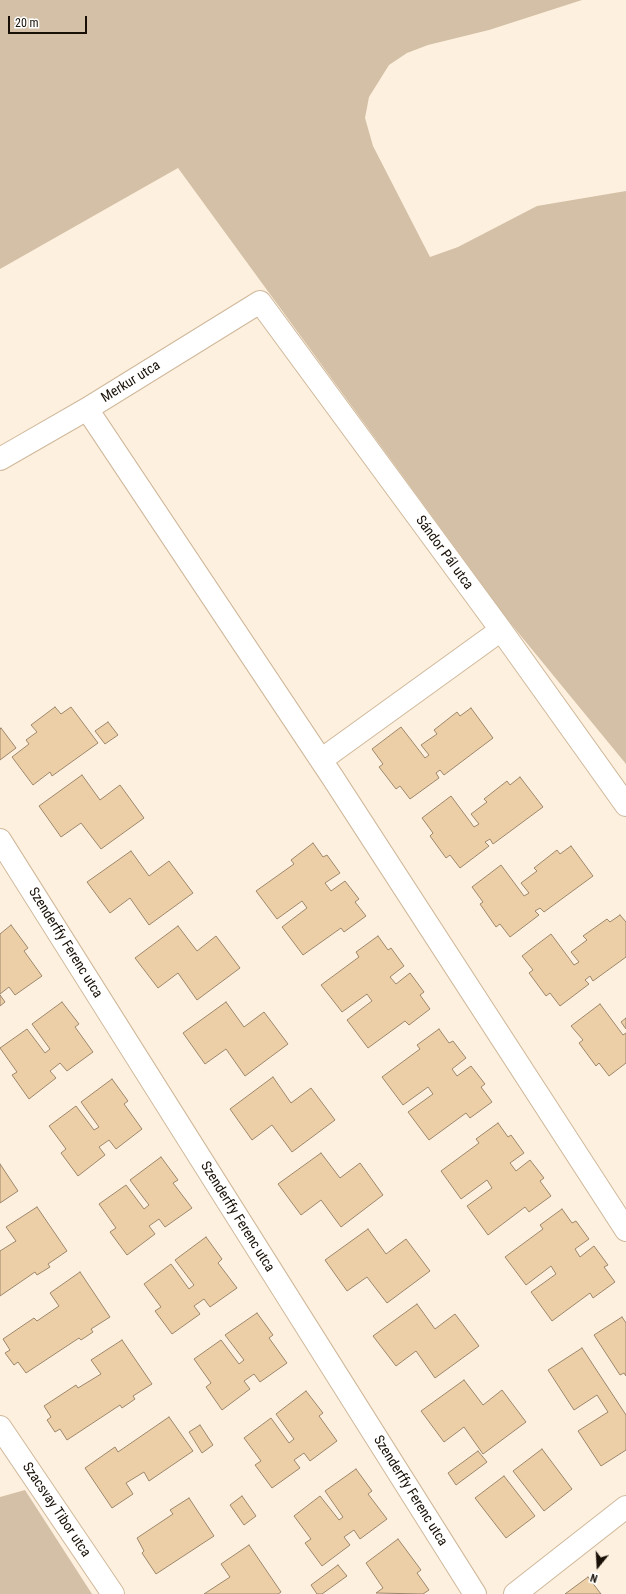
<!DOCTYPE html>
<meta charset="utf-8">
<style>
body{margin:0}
#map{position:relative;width:626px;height:1594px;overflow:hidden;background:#fef0de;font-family:"Roboto Condensed",sans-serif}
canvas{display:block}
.north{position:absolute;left:578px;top:1546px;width:40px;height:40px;-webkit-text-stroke:3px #fff;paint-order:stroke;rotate:198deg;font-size:11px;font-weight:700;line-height:16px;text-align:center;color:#181006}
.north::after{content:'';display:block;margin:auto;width:14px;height:18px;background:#181006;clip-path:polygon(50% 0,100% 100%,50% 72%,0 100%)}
.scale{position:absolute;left:8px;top:16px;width:79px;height:18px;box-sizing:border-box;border:2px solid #181006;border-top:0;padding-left:5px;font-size:12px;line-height:14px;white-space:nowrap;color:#181006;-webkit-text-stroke:3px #fff;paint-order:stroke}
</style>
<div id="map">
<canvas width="626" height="1594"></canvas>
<div class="north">N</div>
<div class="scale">20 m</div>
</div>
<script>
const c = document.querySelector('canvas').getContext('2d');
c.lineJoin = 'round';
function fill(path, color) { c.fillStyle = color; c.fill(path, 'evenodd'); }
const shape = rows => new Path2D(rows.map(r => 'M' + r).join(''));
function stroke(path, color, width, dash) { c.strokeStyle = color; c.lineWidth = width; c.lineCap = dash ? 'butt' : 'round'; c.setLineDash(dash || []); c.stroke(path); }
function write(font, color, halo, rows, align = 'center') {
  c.font = font + ' "Roboto Condensed",sans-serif'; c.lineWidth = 3.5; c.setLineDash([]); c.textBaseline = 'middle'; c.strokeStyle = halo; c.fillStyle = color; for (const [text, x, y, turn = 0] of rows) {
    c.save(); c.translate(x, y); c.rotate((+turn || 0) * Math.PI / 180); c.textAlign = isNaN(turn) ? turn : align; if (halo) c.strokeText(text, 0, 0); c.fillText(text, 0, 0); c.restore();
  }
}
const green = shape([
 [0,0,582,0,489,30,428,45,407,53,389,65,369,97,365,118,373,146,430,257,458,247,537,206,626,191,626,764,507,619,178,168,0,269],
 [25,1490,92,1594,0,1594,0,1497]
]);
const building = shape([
 [55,707,61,714,71,707,98,743,52,776,50,772,33,785,12,757,29,744,26,740,37,732,31,725,55,707],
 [471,708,493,738,444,775,440,770,436,773,439,778,410,799,400,786,396,789,379,767,383,764,372,749,401,727,425,758,429,755,421,745,437,734,434,730,457,712,460,716,471,708],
 [108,722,118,735,105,744,95,731,108,722],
 [1,728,16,748,0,760,0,729,1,728],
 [82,775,100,800,120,785,144,818,101,849,81,823,61,837,39,806,82,775],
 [520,777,543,807,493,844,490,839,485,842,489,846,460,868,450,855,446,858,430,836,433,833,422,818,451,796,474,827,479,824,471,814,487,802,484,799,507,781,510,785,520,777],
 [313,843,323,857,327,855,340,873,325,883,331,891,345,881,359,899,355,902,366,916,344,932,341,928,303,955,282,927,307,908,302,901,277,919,256,891,294,864,291,860,313,843],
 [571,846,593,876,544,912,540,908,535,911,539,915,510,937,500,924,496,927,480,904,483,902,472,887,501,865,524,896,529,893,521,883,537,871,534,868,557,850,560,854,571,846],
 [131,851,149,876,169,861,193,893,149,925,130,898,110,913,87,882,131,851],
 [620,915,626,922,626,957,593,981,590,976,585,980,589,984,560,1006,550,993,546,996,529,973,533,970,522,956,551,934,574,965,579,962,571,952,587,940,583,936,607,919,610,922,620,915],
 [11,925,28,948,24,951,42,976,15,995,9,987,0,994,0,934,11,925],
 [178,926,197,951,216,936,240,968,197,1000,178,973,158,988,135,958,178,926],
 [378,936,388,950,391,948,404,966,390,977,396,984,410,973,424,992,420,995,430,1009,409,1025,405,1021,368,1048,347,1020,372,1001,367,994,342,1012,321,985,359,957,356,952,378,936],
 [0,995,5,1002,0,1006,0,995],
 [62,1002,79,1024,75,1027,93,1052,67,1071,60,1063,50,1071,56,1078,29,1099,12,1075,17,1072,0,1048,27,1029,45,1053,50,1049,32,1024,62,1002],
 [226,1002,244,1027,264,1012,288,1044,245,1076,226,1049,205,1064,183,1033,226,1002],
 [600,1004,623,1035,626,1033,626,1063,609,1076,599,1063,596,1066,579,1043,583,1040,571,1026,600,1004],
 [626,1018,626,1029,621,1022,626,1018],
 [439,1029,449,1043,453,1041,466,1058,452,1069,457,1076,471,1066,485,1084,481,1087,492,1102,470,1118,466,1113,429,1140,408,1112,433,1094,428,1087,403,1105,382,1077,420,1049,417,1045,439,1029],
 [273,1077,291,1103,311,1088,335,1120,292,1152,272,1125,252,1140,230,1109,273,1077],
 [112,1079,128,1101,124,1104,142,1129,116,1149,109,1140,99,1147,105,1155,78,1176,61,1153,66,1149,49,1126,76,1106,94,1130,99,1127,81,1102,112,1079],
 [498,1123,508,1137,511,1135,524,1153,510,1163,516,1171,530,1160,544,1178,540,1181,551,1196,529,1212,525,1207,488,1235,467,1206,492,1188,487,1180,461,1199,441,1171,479,1143,476,1139,498,1123],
 [321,1153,340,1178,360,1163,383,1195,341,1227,321,1200,301,1215,278,1184,321,1153],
 [161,1157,178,1180,173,1183,192,1208,165,1227,159,1219,149,1226,155,1234,127,1255,110,1232,116,1228,99,1204,126,1185,144,1209,149,1205,130,1180,161,1157],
 [0,1164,18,1191,0,1203,0,1164],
 [37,1207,67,1251,48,1264,50,1267,37,1275,35,1272,0,1296,0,1251,16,1241,6,1227,37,1207],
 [562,1209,572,1223,576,1221,589,1239,575,1249,580,1257,594,1246,608,1265,604,1267,615,1282,593,1298,590,1293,552,1321,531,1292,556,1274,551,1266,526,1285,505,1257,543,1229,540,1225,562,1209],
 [368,1229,386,1254,406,1239,430,1271,387,1303,367,1277,347,1291,325,1260,368,1229],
 [206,1237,222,1259,218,1263,237,1288,210,1307,204,1299,194,1306,200,1314,172,1334,155,1311,161,1307,144,1284,171,1264,189,1289,194,1285,175,1260,206,1237],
 [80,1272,110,1317,91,1329,93,1332,81,1340,79,1338,26,1373,18,1362,14,1365,5,1353,10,1350,3,1339,34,1318,37,1321,59,1306,50,1293,80,1272],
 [417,1304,435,1329,455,1314,479,1346,435,1378,416,1351,396,1366,373,1336,417,1304],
 [257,1313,273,1335,269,1338,287,1363,260,1382,254,1374,244,1381,250,1389,222,1410,206,1387,211,1383,194,1359,221,1340,239,1364,244,1360,225,1335,257,1313],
 [622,1317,626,1323,626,1376,624,1373,620,1375,594,1335,622,1317],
 [122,1340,152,1384,133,1396,135,1399,122,1408,120,1405,67,1440,60,1429,55,1432,47,1420,51,1417,44,1406,76,1385,78,1388,101,1374,91,1360,122,1340],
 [582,1348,626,1415,626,1450,601,1466,578,1431,608,1412,597,1395,574,1410,548,1370,582,1348],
 [464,1380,483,1405,502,1390,526,1422,483,1454,464,1427,444,1442,421,1411,464,1380],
 [306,1391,323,1413,319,1416,337,1441,310,1461,304,1453,294,1460,300,1468,272,1488,255,1465,261,1461,244,1438,271,1418,289,1443,294,1439,276,1414,306,1391],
 [169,1417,193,1451,149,1481,144,1472,126,1483,133,1494,112,1508,85,1468,115,1447,118,1452,169,1417],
 [200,1425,213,1445,202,1453,189,1432,200,1425],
 [542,1449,572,1489,544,1511,513,1471,542,1449],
 [478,1451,487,1462,456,1485,448,1473,478,1451],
 [356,1469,372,1491,368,1494,387,1519,360,1539,354,1530,344,1537,350,1545,322,1566,305,1543,311,1539,294,1516,320,1496,339,1520,343,1517,325,1491,356,1469],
 [504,1476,535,1516,506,1538,475,1498,504,1476],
 [242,1496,256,1516,244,1525,230,1505,242,1496],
 [189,1498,214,1536,156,1574,142,1553,144,1551,137,1538,173,1514,170,1510,189,1498],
 [398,1539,421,1570,417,1573,429,1590,423,1594,376,1593,383,1588,366,1563,398,1539],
 [249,1545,281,1592,278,1594,204,1594,230,1577,221,1564,249,1545],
 [338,1565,347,1576,322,1594,317,1594,311,1585,338,1565],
 [588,1577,601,1594,565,1594,588,1577]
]);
const minor = shape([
 [87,409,333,778,626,1230],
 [0,459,87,409,260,302,501,630,626,805],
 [321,760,501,630],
 [0,840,475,1594],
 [0,1427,113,1594],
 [515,1594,626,1507]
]);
const streetNames = [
 ["Merkur utca",131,382,-32],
 ["Sándor Pál utca",444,553,54],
 ["Szenderffy Ferenc utca",65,943,58],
 ["Szenderffy Ferenc utca",237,1217,58],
 ["Szenderffy Ferenc utca",410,1491,58],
 ["Szacsvay Tibor utca",56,1510,56]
];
fill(green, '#d3c0a7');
fill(building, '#edcfa7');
stroke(building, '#9d876c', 1);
stroke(minor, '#cfb89b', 24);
stroke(minor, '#fff', 22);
write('14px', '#181006', '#fff', streetNames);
</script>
